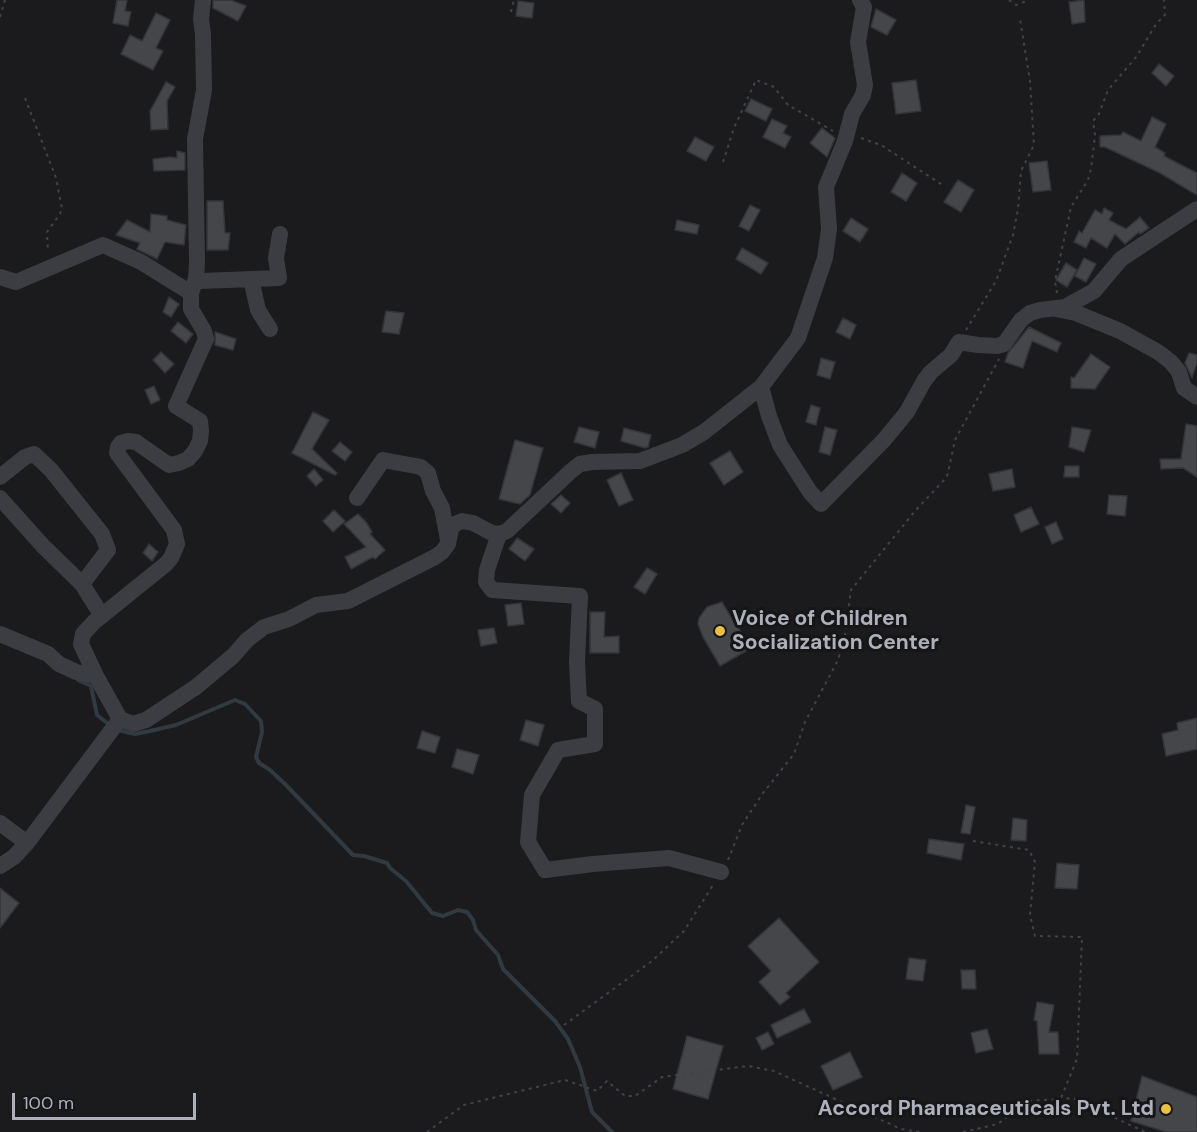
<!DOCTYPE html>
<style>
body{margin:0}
#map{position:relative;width:1197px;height:1132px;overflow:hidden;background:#1b1b1d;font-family:"DM Sans",sans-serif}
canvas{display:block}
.scale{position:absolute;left:12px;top:1093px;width:184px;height:27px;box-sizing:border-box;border:3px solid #aeb1bc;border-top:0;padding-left:8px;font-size:18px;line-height:21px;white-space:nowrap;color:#aeb1bc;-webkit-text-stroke:4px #161618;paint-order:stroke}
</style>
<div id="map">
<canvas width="1197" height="1132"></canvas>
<div class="scale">100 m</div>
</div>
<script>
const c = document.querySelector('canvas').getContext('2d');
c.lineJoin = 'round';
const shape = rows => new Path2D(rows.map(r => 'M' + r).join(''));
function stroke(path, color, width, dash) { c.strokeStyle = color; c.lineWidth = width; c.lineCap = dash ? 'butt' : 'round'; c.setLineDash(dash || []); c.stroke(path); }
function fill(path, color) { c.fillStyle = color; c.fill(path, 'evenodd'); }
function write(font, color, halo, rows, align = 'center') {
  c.font = font + ' "DM Sans",sans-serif'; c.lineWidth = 6; c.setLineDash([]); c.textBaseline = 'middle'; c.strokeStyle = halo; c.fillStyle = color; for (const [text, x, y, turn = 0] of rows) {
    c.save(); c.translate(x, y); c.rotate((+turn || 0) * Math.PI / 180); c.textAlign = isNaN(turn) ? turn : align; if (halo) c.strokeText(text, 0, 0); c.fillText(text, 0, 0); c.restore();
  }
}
const stream = shape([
 [78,680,91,686,97,715,111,726],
 [117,730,135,734,150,731,176,725,235,700,245,704,261,721,262,732,256,757,259,763,270,770,285,784,353,855,364,856,387,863,390,868,406,881,432,913,443,916,458,910,467,912,473,920,476,930,498,955,503,969,555,1021,568,1039,580,1067,592,1112,612,1132]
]);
const building = shape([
 [117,0,127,0,125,11,131,12,128,26,113,23,117,0],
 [213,0,231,0,246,6,238,21,213,8,213,0],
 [1084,0,1085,22,1072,24,1069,2,1084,0],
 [518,1,534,3,532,18,516,16,518,1],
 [876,9,896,20,887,35,871,27,876,9],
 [156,13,170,20,156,48,163,51,153,70,121,54,130,35,142,41,156,13],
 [1159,64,1174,76,1166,86,1152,73,1159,64],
 [916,80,921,111,896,114,892,83,916,80],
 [166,82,175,87,167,101,168,129,151,130,150,111,166,82],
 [751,99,772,109,766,121,745,111,751,99],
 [1152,117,1166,124,1155,147,1165,153,1164,156,1197,173,1197,195,1160,173,1105,147,1100,147,1100,136,1121,135,1123,132,1141,141,1152,117],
 [772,119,787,126,783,133,791,137,785,148,763,137,772,119],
 [822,128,835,138,827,157,810,143,822,128],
 [695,137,714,147,706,161,687,151,695,137],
 [177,151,185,153,185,170,154,171,153,159,170,157,177,158,177,151],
 [1047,161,1051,190,1033,192,1029,163,1047,161],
 [902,173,917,183,906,201,891,192,902,173],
 [958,180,974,190,961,212,944,202,958,180],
 [207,201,223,201,225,233,230,233,228,250,207,250,207,201],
 [750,205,760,210,749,231,739,226,750,205],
 [1104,208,1113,213,1109,220,1126,229,1140,217,1149,228,1140,234,1139,232,1125,244,1115,234,1107,248,1091,238,1086,248,1074,242,1079,231,1082,233,1095,210,1102,214,1104,208],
 [151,214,167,216,167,220,186,225,184,245,165,242,157,259,137,249,140,243,116,235,127,220,150,232,151,214],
 [851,218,868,229,860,242,843,231,851,218],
 [677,220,699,225,697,234,675,230,677,220],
 [742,248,768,263,761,274,736,259,742,248],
 [1084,258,1096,264,1086,282,1075,276,1084,258],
 [1066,263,1077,270,1067,287,1056,280,1066,263],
 [169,297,179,304,171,317,163,312,169,297],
 [386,311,404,313,399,334,382,332,386,311],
 [843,318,856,325,850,339,836,332,843,318],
 [178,322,193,334,186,343,171,331,178,322],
 [1029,327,1061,343,1057,352,1032,341,1023,368,1005,362,1008,353,1029,327],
 [215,332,236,339,233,350,215,345,215,332],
 [161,352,174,364,165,373,153,360,161,352],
 [1189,353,1197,355,1197,363,1192,378,1185,363,1189,353],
 [1091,354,1110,367,1095,389,1071,388,1071,377,1074,378,1091,354],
 [821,358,835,362,830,379,817,375,821,358],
 [154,386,160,400,151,404,145,390,154,386],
 [811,405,820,408,816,425,806,422,811,405],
 [313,412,329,420,312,449,337,473,335,475,292,453,313,412],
 [1186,424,1197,426,1197,477,1183,468,1161,469,1160,459,1181,459,1186,424],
 [579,427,599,432,595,448,574,442,579,427],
 [825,427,837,430,830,455,819,452,825,427],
 [1072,427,1091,430,1084,452,1069,447,1072,427],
 [624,428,651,435,648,447,645,448,621,441,624,428],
 [515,440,543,448,530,495,520,504,499,499,515,440],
 [340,442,352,452,345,461,332,451,340,442],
 [730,451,743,472,724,485,710,463,730,451],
 [1065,466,1079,466,1079,477,1064,477,1065,466],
 [314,469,323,480,316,486,307,476,314,469],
 [1012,469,1015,487,993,491,989,474,1012,469],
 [621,473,633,500,619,506,607,480,621,473],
 [561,495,570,503,561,513,551,504,561,495],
 [1109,495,1127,496,1125,516,1107,514,1109,495],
 [1031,507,1039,524,1021,532,1014,515,1031,507],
 [334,510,345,521,333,532,323,521,334,510],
 [358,514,366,522,372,532,370,534,385,550,375,559,373,557,351,569,345,557,366,547,344,524,358,514],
 [1056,522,1063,539,1052,544,1045,527,1056,522],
 [517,538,534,549,525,561,509,549,517,538],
 [149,544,158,552,152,561,143,553,149,544],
 [647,568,657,574,645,594,634,587,647,568],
 [722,602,735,624,753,647,720,666,703,637,698,624,699,618,707,607,722,602],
 [521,603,524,624,508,626,505,605,521,603],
 [590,612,605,612,604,637,619,636,619,653,590,653,590,612],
 [494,628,497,643,481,646,478,630,494,628],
 [1197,718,1197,749,1166,756,1162,734,1178,730,1177,723,1197,718],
 [526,720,544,725,538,746,520,740,526,720],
 [422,731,440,737,435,753,417,748,422,731],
 [457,749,479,755,473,774,452,767,457,749],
 [966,805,975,807,970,834,961,833,966,805],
 [1013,818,1027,820,1026,841,1011,840,1013,818],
 [929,839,964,844,961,860,927,853,929,839],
 [1057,863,1079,865,1077,889,1055,888,1057,863],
 [0,888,19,903,0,928,0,888],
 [779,918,819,962,786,993,790,997,780,1005,759,982,771,971,748,946,779,918],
 [909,958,926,960,923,981,906,979,909,958],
 [961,970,975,970,976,989,962,989,961,970],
 [1037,1002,1054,1005,1049,1032,1058,1032,1059,1054,1039,1054,1037,1021,1034,1020,1037,1002],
 [804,1009,811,1022,777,1038,771,1025,804,1009],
 [987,1029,993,1049,976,1053,971,1033,987,1029],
 [768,1032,774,1044,762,1050,756,1038,768,1032],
 [687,1036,723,1046,708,1099,673,1089,687,1036],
 [850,1052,862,1077,833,1090,821,1066,850,1052],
 [1142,1076,1197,1097,1197,1132,1166,1132,1131,1121,1142,1076]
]);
const path = shape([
 [1009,0,1016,5,1029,0],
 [511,12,514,0],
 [0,17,5,0],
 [25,98,56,178,62,209,60,214,47,232,48,252],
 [861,138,881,145,944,186],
 [723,162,734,128,756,80,774,87,788,105,833,131],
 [1057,293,1055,281,1071,207,1088,180,1091,169,1095,135,1093,121,1099,114,1108,90,1137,56,1156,24,1165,15,1164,0],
 [966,330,996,281,1013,235,1018,209,1021,171,1034,145,1030,81,1020,19],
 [973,841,1029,850,1035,862,1030,915,1035,936,1082,937,1077,1059,1061,1098],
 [728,860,742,825,763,793,794,754,805,722,838,660,845,635,851,590,915,511,947,477,955,440,999,359],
 [564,1025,652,961,684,931,713,885],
 [427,1132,464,1105,565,1080,597,1091,607,1081,625,1096,635,1096,662,1077,748,1066,774,1071,901,1129,920,1132],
 [963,1132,998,1124,1027,1101,1073,1098,1145,1132]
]);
const minor = shape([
 [203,0,201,19,203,34,204,90,195,139,197,263,196,279,191,293,191,309,204,331,206,339,176,406,200,421,201,431,200,441,195,451,188,459,179,463,169,465,136,442,128,441,121,443,118,447,117,453,123,461,174,530,177,544,171,558,166,564,94,622,83,634,81,644,96,676,120,719,133,724,146,720,196,687,233,656,247,640,264,627,289,619,316,605,348,601,435,557,442,552,448,544,451,529,455,524,462,521,473,523,492,533,500,534,507,531,571,471,580,464,592,462,640,461,682,445,704,432,761,387,798,338,825,258,829,229,826,187,845,141,852,114,863,95,865,85,858,42,864,7,860,0],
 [0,277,16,282,103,245,141,262,191,293],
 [196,279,201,281,279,278,276,258,280,234],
 [251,279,258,310,270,329],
 [1056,309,1076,313,1120,331,1158,352,1171,362,1179,372,1184,388,1197,397],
 [761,387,769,416,780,445,810,492,821,504,884,440,907,412,924,381,931,372,951,355,959,342,978,345,997,346,1004,344,1021,320,1030,313,1040,310,1065,307,1094,291,1121,259,1197,209],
 [0,477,25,457,34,454,51,470,102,534,108,550,82,584],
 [0,498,43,546,82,584,102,616],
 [357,498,383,460,421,467,428,473,433,491,442,508,448,540],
 [499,534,487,570,486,582,492,590,580,596,577,662,579,701,595,709,595,744,558,750,532,795,528,842,545,870,593,864,669,858,721,872],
 [0,634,48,654,59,664,76,672,96,676],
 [0,823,27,843],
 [0,866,14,857,27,843,120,719]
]);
const markers = [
 [720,631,6,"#e9c047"],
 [1166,1109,6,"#e9c047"]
];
const poiNames = [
 ["Voice of Children",732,619],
 ["Socialization Center",732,643],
 ["Accord Pharmaceuticals Pvt. Ltd",1154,1109,"right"]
];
stroke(stream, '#313941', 4);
fill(building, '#45464a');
stroke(building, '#353539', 1.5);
stroke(path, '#424349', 2, [3, 4.5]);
stroke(minor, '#3c3d42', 16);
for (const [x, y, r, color] of markers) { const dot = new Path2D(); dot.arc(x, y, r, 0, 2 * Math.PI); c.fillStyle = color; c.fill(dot); stroke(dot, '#161618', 2); }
write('bold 21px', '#aeb1bc', '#161618', poiNames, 'left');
</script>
